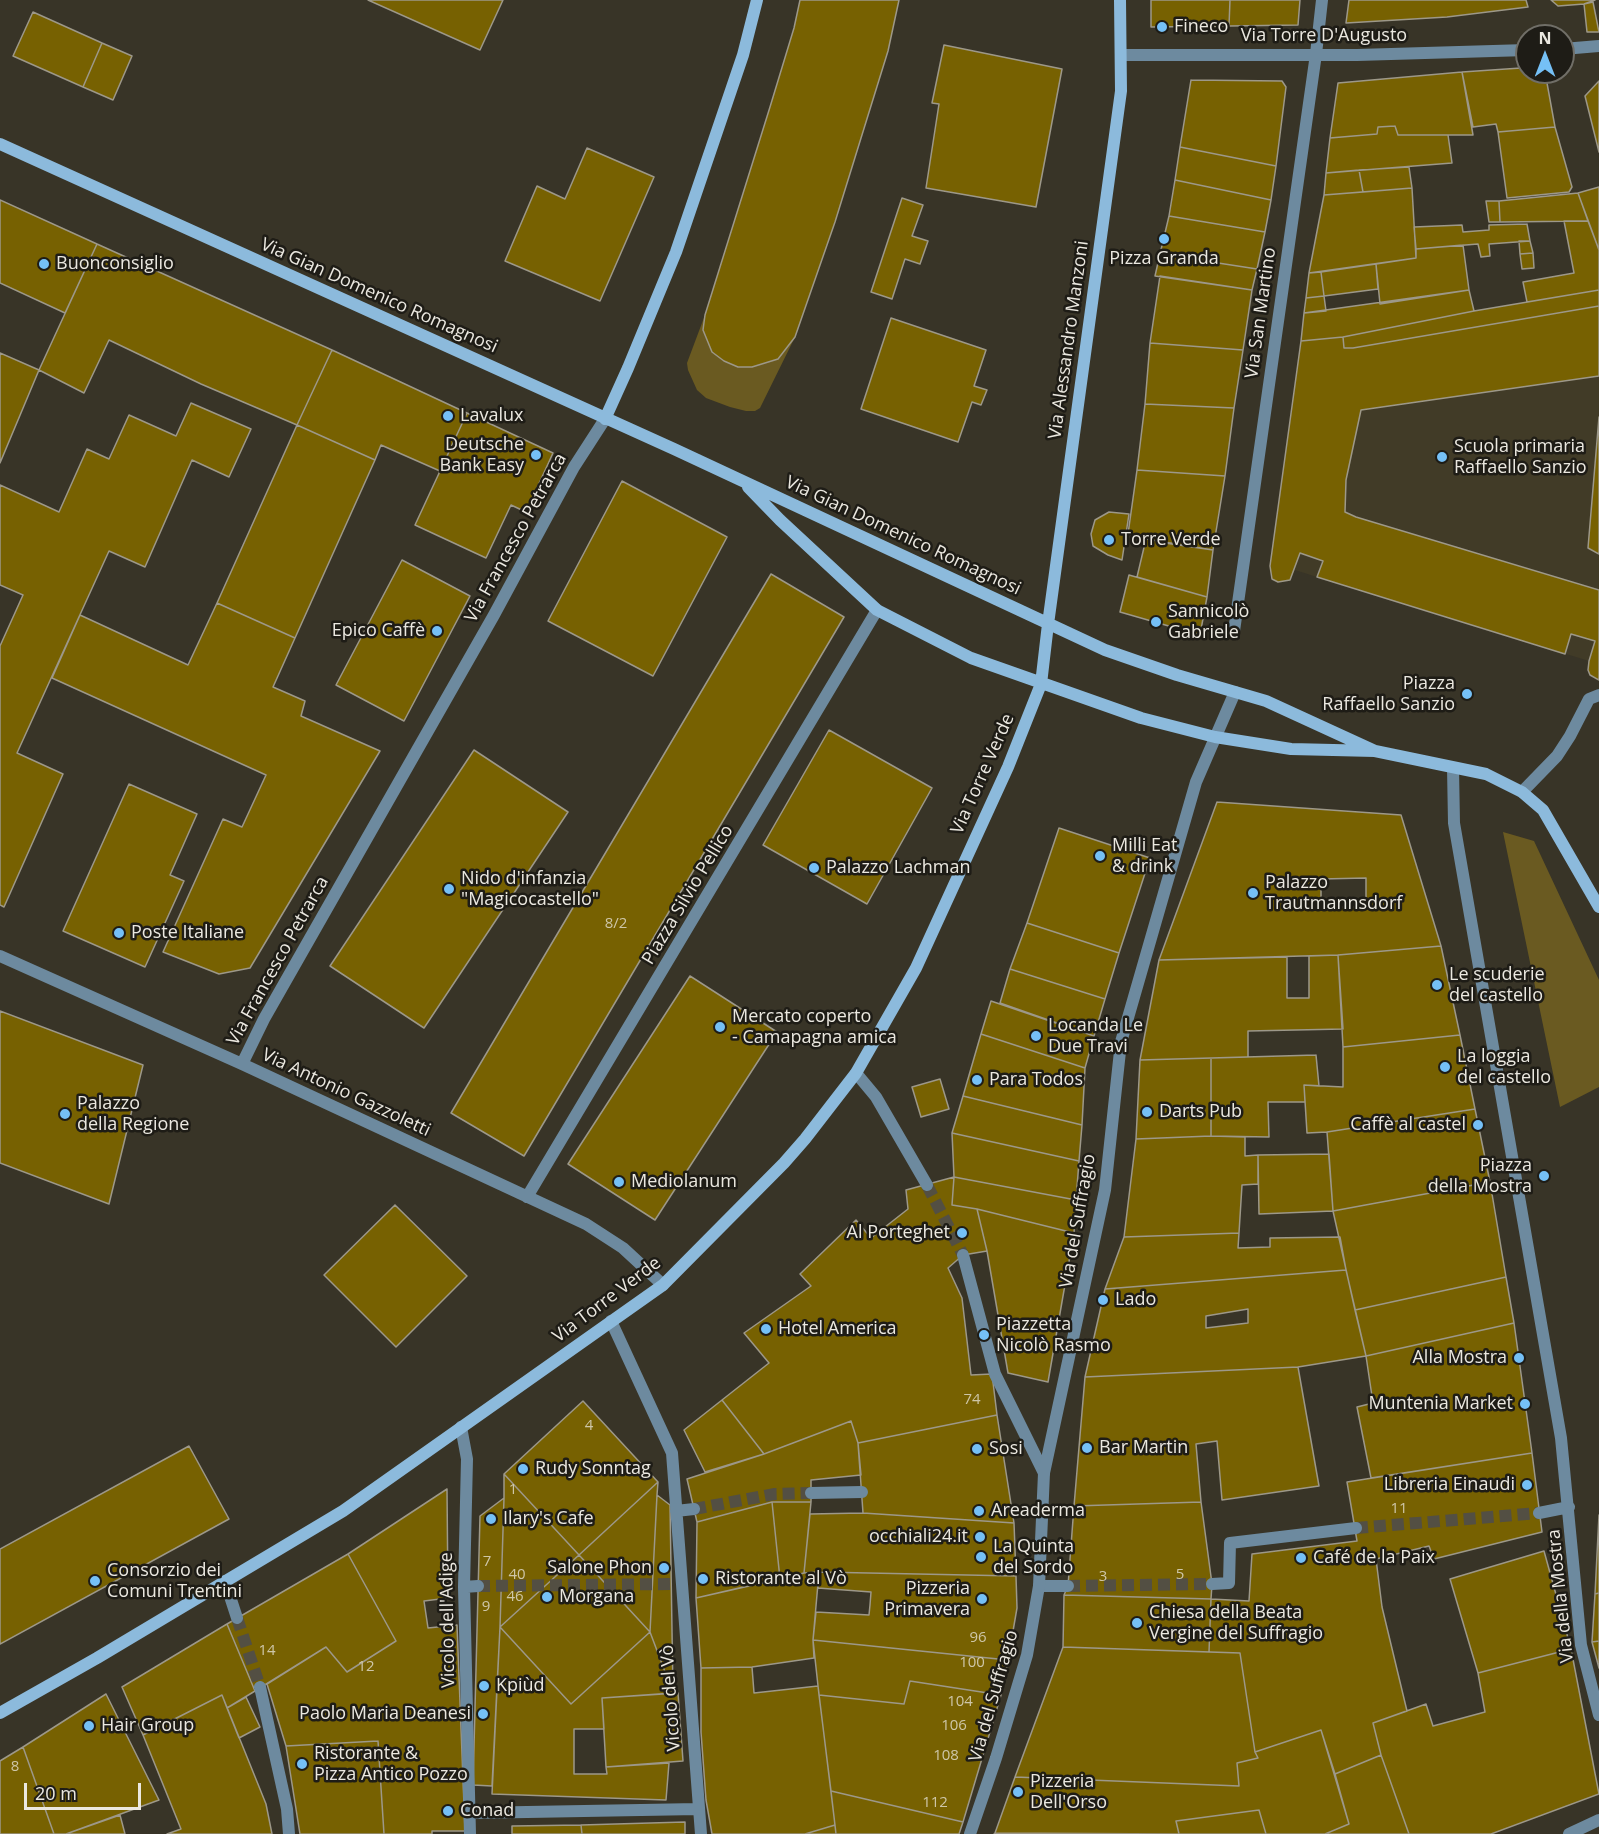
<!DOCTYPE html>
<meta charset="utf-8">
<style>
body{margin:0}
#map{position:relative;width:1599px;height:1834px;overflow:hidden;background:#383427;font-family:"Open Sans",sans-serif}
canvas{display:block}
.north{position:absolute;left:1515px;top:24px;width:60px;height:60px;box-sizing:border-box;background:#1e1c16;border:2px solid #706e67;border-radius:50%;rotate:0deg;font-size:16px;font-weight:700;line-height:24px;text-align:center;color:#ebe8e0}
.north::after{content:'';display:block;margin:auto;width:21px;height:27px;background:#75c0f6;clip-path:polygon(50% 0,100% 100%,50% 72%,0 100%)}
.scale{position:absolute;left:24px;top:1783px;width:117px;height:27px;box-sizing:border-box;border:3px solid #ebe8e0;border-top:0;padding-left:8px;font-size:18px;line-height:21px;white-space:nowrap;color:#ebe8e0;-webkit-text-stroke:4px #1e1c16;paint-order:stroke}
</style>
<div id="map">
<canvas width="1599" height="1834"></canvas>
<div class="north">N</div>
<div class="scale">20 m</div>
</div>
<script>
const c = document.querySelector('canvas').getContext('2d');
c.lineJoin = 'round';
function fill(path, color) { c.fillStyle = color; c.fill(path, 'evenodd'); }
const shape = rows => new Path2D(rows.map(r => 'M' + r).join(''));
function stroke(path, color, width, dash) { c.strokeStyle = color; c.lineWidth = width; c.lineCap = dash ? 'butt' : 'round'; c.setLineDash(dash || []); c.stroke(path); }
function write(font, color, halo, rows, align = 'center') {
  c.font = font + ' "Open Sans",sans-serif'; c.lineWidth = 5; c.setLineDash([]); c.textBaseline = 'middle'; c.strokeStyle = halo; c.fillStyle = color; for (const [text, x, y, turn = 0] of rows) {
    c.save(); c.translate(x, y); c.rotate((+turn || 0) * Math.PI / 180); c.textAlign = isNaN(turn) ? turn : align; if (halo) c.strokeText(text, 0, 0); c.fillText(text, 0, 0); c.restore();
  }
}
const built = shape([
 [1599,306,1599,680,1590,675,1589,661,1317,577,1295,570,1290,580,1278,582,1272,579,1270,566,1301,341]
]);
const green = shape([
 [705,315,703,330,712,352,724,361,738,367,752,367,778,359,795,337,760,408,755,411,746,411,730,407,706,398,697,390,688,370,687,363],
 [1503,832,1534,841,1599,980,1599,1087,1560,1107]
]);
const building = shape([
 [368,0,503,0,480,50,368,0],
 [800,0,899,0,888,51,835,222,795,337,778,359,752,367,738,367,724,361,712,352,703,330,705,315,770,107,794,28,800,0],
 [1151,0,1230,0,1229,26,1151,27,1151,0],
 [1230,0,1300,0,1298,25,1229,26,1230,0],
 [1349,0,1526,0,1528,7,1447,17,1346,23,1349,0],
 [1551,0,1595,0,1584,4,1558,6,1551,0],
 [1593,2,1599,32,1587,32,1584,4,1593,2],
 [33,12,102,43,83,87,13,56,33,12],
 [102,43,132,56,113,100,83,87,102,43],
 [944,45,1062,69,1036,207,926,188,939,104,932,103,944,45],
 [1521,68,1527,68,1527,72,1545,72,1555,127,1498,132,1496,124,1473,127,1462,72,1521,68],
 [1462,72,1473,135,1398,135,1395,126,1378,127,1377,134,1330,138,1338,83,1462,72],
 [1191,80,1282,81,1286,87,1276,166,1180,147,1191,80],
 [1599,81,1599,152,1585,96,1599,81],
 [1395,126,1398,135,1448,135,1452,163,1326,173,1330,138,1377,134,1378,127,1395,126],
 [1555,127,1572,187,1569,192,1507,198,1498,132,1555,127],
 [1180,147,1276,166,1271,200,1175,180,1180,147],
 [587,148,654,177,600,301,505,261,537,186,565,199,587,148],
 [1409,167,1412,188,1363,192,1359,170,1409,167],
 [1359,170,1363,192,1324,195,1326,173,1359,170],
 [1175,180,1271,200,1265,232,1169,216,1175,180],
 [1599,187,1599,250,1578,193,1599,187],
 [1412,188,1416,258,1309,273,1324,195,1412,188],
 [1578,193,1588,221,1500,222,1499,201,1578,193],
 [902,198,923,205,912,236,928,241,920,264,905,259,892,299,871,292,902,198],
 [0,200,97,244,65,313,0,283,0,200],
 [1486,201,1499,201,1500,222,1489,222,1486,201],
 [1169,216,1265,232,1257,269,1160,254,1169,216],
 [1564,221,1588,221,1599,250,1599,290,1527,302,1523,282,1574,273,1564,221],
 [1527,224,1530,241,1489,244,1490,256,1481,257,1478,244,1416,249,1414,227,1462,225,1463,232,1489,230,1489,225,1527,224],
 [1519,241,1530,241,1533,253,1520,254,1519,241],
 [97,244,332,350,297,425,201,384,109,340,84,393,39,370,97,244],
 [1463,245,1469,290,1380,304,1376,264,1416,258,1416,249,1463,245],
 [1533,253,1534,268,1522,269,1520,254,1533,253],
 [1160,254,1257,269,1252,290,1155,276,1160,254],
 [1376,264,1378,289,1324,296,1321,272,1376,264],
 [1321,272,1324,296,1306,298,1309,273,1321,272],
 [1160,276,1252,290,1243,350,1150,343,1160,276],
 [1469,290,1474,311,1343,337,1301,341,1304,313,1469,290],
 [1599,290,1599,306,1353,348,1344,348,1343,337,1474,311,1599,290],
 [1324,296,1326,311,1304,313,1306,298,1324,296],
 [1599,306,1599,376,1361,410,1346,480,1345,512,1356,517,1599,590,1599,680,1590,675,1588,670,1589,661,1595,641,1571,634,1565,654,1317,577,1323,561,1300,553,1290,580,1278,582,1272,579,1270,566,1301,341,1343,337,1344,348,1353,348,1599,306],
 [891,318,986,350,974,386,987,390,981,405,972,402,958,442,861,409,891,318],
 [1150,343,1243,350,1234,408,1145,404,1150,343],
 [332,350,467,413,440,471,381,445,375,460,297,425,332,350],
 [0,353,39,370,0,463,0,353],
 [191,403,251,429,229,477,192,460,145,567,109,551,17,753,63,774,4,907,0,905,0,646,23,595,0,585,0,485,59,512,87,449,109,459,129,415,176,436,191,403],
 [1145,404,1234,408,1225,476,1137,470,1145,404],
 [467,413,553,453,526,512,511,505,486,558,415,525,467,413],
 [1599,417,1599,554,1588,548,1599,417],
 [297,425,375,460,295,638,217,603,297,425],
 [1137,470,1225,476,1213,550,1165,543,1128,534,1137,470],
 [622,481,727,537,653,676,548,621,622,481],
 [1109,512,1129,514,1122,560,1108,555,1093,546,1091,534,1095,520,1109,512],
 [1146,539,1213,550,1207,597,1137,577,1146,539],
 [402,560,470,596,404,721,336,685,402,560],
 [771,574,844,617,524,1156,451,1113,771,574],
 [1129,575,1207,597,1200,635,1120,612,1129,575],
 [217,603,295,638,273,687,305,701,301,716,380,751,250,968,219,974,163,952,223,819,242,827,266,775,52,678,80,615,188,665,217,603],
 [829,730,932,788,867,904,763,845,829,730],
 [474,750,568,812,424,1028,330,966,474,750],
 [129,784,197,814,170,875,184,881,145,967,63,931,129,784],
 [1217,802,1401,815,1441,946,1338,955,1159,960,1217,802],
 [1366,878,1366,907,1321,907,1321,879,1366,878],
 [1059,828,1150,858,1119,953,1027,923,1059,828],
 [1027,923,1119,953,1105,999,1010,969,1027,923],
 [1441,946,1460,1035,1343,1047,1338,955,1441,946],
 [1338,955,1343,1029,1248,1031,1248,1057,1140,1060,1159,960,1287,957,1287,998,1309,998,1309,956,1338,955],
 [1010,969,1105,999,1094,1036,1000,1003,1010,969],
 [690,976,777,1032,655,1220,568,1164,690,976],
 [991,1001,1094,1036,1085,1068,981,1034,991,1001],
 [0,1011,143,1065,109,1204,0,1163,0,1011],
 [981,1034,1085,1068,1082,1125,963,1096,981,1034],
 [1460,1035,1475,1109,1327,1132,1307,1133,1304,1085,1343,1087,1343,1047,1460,1035],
 [1316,1055,1319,1086,1304,1085,1305,1102,1268,1102,1269,1137,1211,1136,1211,1058,1316,1055],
 [1211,1058,1211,1136,1136,1139,1140,1060,1211,1058],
 [940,1079,949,1109,921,1117,912,1087,940,1079],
 [963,1096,1082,1125,1079,1161,952,1133,963,1096],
 [1475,1109,1490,1182,1333,1211,1327,1132,1475,1109],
 [952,1133,1079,1161,1076,1200,954,1177,952,1133],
 [1211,1136,1245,1137,1245,1156,1258,1155,1258,1184,1242,1185,1239,1233,1124,1237,1136,1139,1211,1136],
 [1329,1154,1333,1211,1259,1214,1258,1155,1329,1154],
 [954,1177,952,1205,977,1209,987,1251,963,1255,948,1268,962,1298,971,1375,992,1374,997,1415,858,1443,851,1421,764,1454,722,1400,769,1363,744,1333,811,1286,800,1274,856,1220,871,1238,908,1209,906,1190,954,1177],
 [954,1177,1076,1200,1074,1233,977,1209,952,1205,954,1177],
 [1490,1182,1506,1277,1355,1310,1333,1211,1490,1182],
 [395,1205,467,1276,396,1347,324,1275,395,1205],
 [977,1209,1074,1233,1048,1382,1008,1373,987,1251,977,1209],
 [1239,1233,1238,1248,1270,1247,1270,1238,1340,1237,1346,1270,1105,1289,1124,1237,1239,1233],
 [1346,1270,1366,1356,1298,1367,1085,1377,1105,1289,1346,1270],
 [1248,1309,1248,1323,1206,1328,1206,1316,1248,1309],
 [1506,1277,1514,1323,1366,1356,1355,1310,1506,1277],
 [1514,1323,1532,1453,1371,1478,1357,1407,1373,1403,1366,1356,1514,1323],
 [1298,1367,1319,1486,1222,1500,1217,1441,1196,1444,1201,1502,1074,1506,1085,1377,1298,1367],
 [722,1400,764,1454,705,1472,684,1430,722,1400],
 [583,1401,658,1482,579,1555,504,1474,583,1401],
 [997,1415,1014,1523,863,1513,858,1443,997,1415],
 [851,1421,858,1443,861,1475,811,1480,811,1502,772,1502,697,1522,687,1479,764,1454,851,1421],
 [189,1446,229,1519,0,1644,0,1549,189,1446],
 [1532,1453,1542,1532,1434,1559,1429,1546,1376,1559,1382,1607,1407,1711,1373,1723,1381,1755,1335,1774,1321,1730,1255,1752,1240,1653,1209,1652,1211,1599,1249,1601,1252,1554,1357,1541,1347,1482,1532,1453],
 [504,1474,579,1555,500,1627,504,1498,504,1474],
 [658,1482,657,1495,650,1632,579,1555,658,1482],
 [447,1489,448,1598,424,1601,428,1628,457,1625,465,1831,432,1831,432,1834,384,1834,378,1741,286,1746,267,1684,326,1647,347,1672,396,1641,348,1554,447,1489],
 [657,1495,670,1505,673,1693,650,1632,657,1495],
 [504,1498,500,1627,492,1786,473,1785,480,1516,504,1498],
 [772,1502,780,1579,696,1598,697,1522,772,1502],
 [772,1502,811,1502,804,1573,780,1579,772,1502],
 [1201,1502,1212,1584,1211,1599,1064,1595,1068,1586,1074,1506,1201,1502],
 [863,1513,1014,1523,1016,1576,819,1572,804,1573,810,1514,863,1513],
 [1599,1515,1599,1593,1595,1594,1599,1515],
 [1544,1551,1571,1649,1478,1673,1450,1579,1544,1551],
 [348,1554,396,1641,347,1672,326,1647,255,1691,227,1624,348,1554],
 [579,1555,650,1632,571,1704,500,1627,579,1555],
 [819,1572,1016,1576,1017,1608,1008,1660,813,1640,816,1612,869,1615,870,1605,871,1592,818,1588,819,1572],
 [819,1572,813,1640,814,1658,752,1667,701,1668,696,1598,804,1573,819,1572],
 [1599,1593,1599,1641,1592,1642,1595,1594,1599,1593],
 [1064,1595,1211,1599,1209,1652,1063,1647,1064,1595],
 [227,1624,255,1691,227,1708,222,1695,143,1735,122,1687,227,1624],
 [500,1627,571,1704,650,1632,673,1693,602,1698,604,1729,574,1729,574,1774,607,1774,606,1767,669,1763,666,1800,492,1794,500,1627],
 [813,1640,1008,1660,1001,1695,910,1681,904,1704,819,1695,813,1640],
 [1599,1641,1599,1668,1592,1642,1599,1641],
 [1063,1647,1240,1653,1255,1752,1258,1758,1237,1763,1239,1786,1015,1777,1063,1647],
 [1571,1649,1599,1794,1491,1834,1409,1834,1381,1755,1373,1723,1426,1704,1433,1726,1485,1712,1478,1673,1571,1649],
 [752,1667,754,1693,818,1686,835,1825,805,1834,712,1834,706,1800,701,1732,701,1668,752,1667],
 [910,1681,1001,1695,963,1822,831,1791,819,1695,904,1704,910,1681],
 [678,1693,683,1761,606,1767,602,1698,678,1693],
 [106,1694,159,1800,66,1834,54,1834,23,1747,106,1694],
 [222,1695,266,1804,272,1834,167,1834,181,1829,143,1735,222,1695],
 [246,1697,260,1727,239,1738,227,1708,246,1697],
 [1321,1730,1349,1824,1325,1834,1266,1834,1259,1810,1176,1821,1179,1834,995,1833,1015,1777,1239,1786,1237,1763,1258,1758,1255,1752,1321,1730],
 [378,1741,384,1834,300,1834,286,1746,378,1741],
 [23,1747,54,1834,0,1834,0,1761,23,1747],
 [1381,1755,1409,1834,1325,1834,1349,1824,1335,1774,1381,1755],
 [831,1791,963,1822,959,1834,836,1834,831,1791],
 [1259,1810,1266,1834,1179,1834,1176,1821,1259,1810],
 [120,1815,125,1834,66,1834,120,1815],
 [685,1822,685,1834,582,1834,581,1825,685,1822],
 [581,1825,582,1834,512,1834,512,1826,581,1825],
 [835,1825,836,1834,805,1834,835,1825],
 [995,1833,1060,1834,994,1834,995,1833]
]);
const pedestrianTunnel = shape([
 [927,1185,963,1255],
 [694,1509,775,1494,811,1493],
 [1356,1528,1539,1513],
 [478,1586,671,1584],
 [1068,1586,1212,1584],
 [237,1618,260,1687]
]);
const pedestrian = shape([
 [1234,631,1316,54],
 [1453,768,1454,823,1561,1438,1581,1645,1599,1715],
 [856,1073,876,1097,927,1185],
 [963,1255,995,1374,1044,1473],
 [611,1321,672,1453,701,1834],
 [461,1427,467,1459,464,1587,470,1834],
 [811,1493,862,1492],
 [676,1511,694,1509],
 [1539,1513,1569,1507],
 [225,1581,237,1618],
 [1212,1584,1229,1583,1230,1543,1356,1528],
 [1039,1586,1068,1586],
 [464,1587,478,1586],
 [260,1687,287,1809,289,1834],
 [470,1813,698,1809]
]);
const minor = shape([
 [1563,49,1599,46],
 [1316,54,1322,0],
 [1121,55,1357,55,1527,50],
 [1522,792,1557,756,1570,736,1589,699,1599,695],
 [0,956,242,1064,586,1224,623,1248,663,1285],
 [242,1064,264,1019,494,615,574,467,605,419],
 [527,1197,877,610],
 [970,1834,996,1758,1027,1655,1039,1586,1044,1473,1105,1190,1121,1042,1196,782,1235,692],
 [1569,1834,1599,1820]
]);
const secondary = shape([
 [0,144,674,449,1105,650,1177,675,1266,701,1375,751],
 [605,419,628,368,676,252,743,55,757,0],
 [748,487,780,520,877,610,971,658,1141,718,1215,737,1291,749,1375,751,1486,774,1522,792,1543,810,1599,907],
 [0,1713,97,1658,343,1511,663,1285,784,1163,805,1139,856,1073,916,968,1008,767,1041,684,1048,624,1121,91,1120,0]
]);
const markers = [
 [1162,27,6,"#75c0f6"],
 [1164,239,6,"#75c0f6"],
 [44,264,6,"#75c0f6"],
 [448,416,6,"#75c0f6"],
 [536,455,6,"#75c0f6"],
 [1442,457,6,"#75c0f6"],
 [1109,540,6,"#75c0f6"],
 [1156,622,6,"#75c0f6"],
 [437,631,6,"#75c0f6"],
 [1467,694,6,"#75c0f6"],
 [1100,856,6,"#75c0f6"],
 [814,868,6,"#75c0f6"],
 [449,889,6,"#75c0f6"],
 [1253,893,6,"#75c0f6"],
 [119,933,6,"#75c0f6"],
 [1437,985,6,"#75c0f6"],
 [720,1027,6,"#75c0f6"],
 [1036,1036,6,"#75c0f6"],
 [1445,1067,6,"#75c0f6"],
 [977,1080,6,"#75c0f6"],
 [1147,1112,6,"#75c0f6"],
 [65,1114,6,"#75c0f6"],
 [1478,1125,6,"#75c0f6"],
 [1544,1176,6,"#75c0f6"],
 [619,1182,6,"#75c0f6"],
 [962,1233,6,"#75c0f6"],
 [1103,1300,6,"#75c0f6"],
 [766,1329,6,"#75c0f6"],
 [984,1335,6,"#75c0f6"],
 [1519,1358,6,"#75c0f6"],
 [1525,1404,6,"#75c0f6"],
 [1087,1448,6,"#75c0f6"],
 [977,1449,6,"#75c0f6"],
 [523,1469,6,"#75c0f6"],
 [1527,1485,6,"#75c0f6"],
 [979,1511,6,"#75c0f6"],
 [491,1519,6,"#75c0f6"],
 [980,1537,6,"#75c0f6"],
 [981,1557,6,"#75c0f6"],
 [1301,1558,6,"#75c0f6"],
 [664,1568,6,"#75c0f6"],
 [703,1579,6,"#75c0f6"],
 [95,1581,6,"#75c0f6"],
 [547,1597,6,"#75c0f6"],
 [982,1599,6,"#75c0f6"],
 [1137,1623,6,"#75c0f6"],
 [484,1686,6,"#75c0f6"],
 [483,1714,6,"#75c0f6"],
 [89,1726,6,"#75c0f6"],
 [302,1764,6,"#75c0f6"],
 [1018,1792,6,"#75c0f6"],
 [448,1811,6,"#75c0f6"]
];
const numberNames = [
 ["8/2",616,924],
 ["74",972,1400],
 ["4",589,1426],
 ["1",513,1490],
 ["11",1399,1509],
 ["7",487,1562],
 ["40",517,1575],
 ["5",1180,1575],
 ["3",1103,1577],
 ["46",515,1597],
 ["9",486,1607],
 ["96",978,1638],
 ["14",267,1651],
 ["100",972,1663],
 ["12",366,1667],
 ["104",960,1702],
 ["106",954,1726],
 ["108",946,1756],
 ["8",15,1767],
 ["112",935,1803]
];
const poiNames = [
 ["Fineco",1174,27],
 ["Pizza Granda",1164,259,"center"],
 ["Buonconsiglio",56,264],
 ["Lavalux",460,416],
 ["Deutsche",524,445,"right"],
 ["Bank Easy",524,466,"right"],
 ["Scuola primaria",1454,447],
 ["Raffaello Sanzio",1454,468],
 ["Torre Verde",1121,540],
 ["Sannicolò",1168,612],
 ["Gabriele",1168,633],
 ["Epico Caffè",425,631,"right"],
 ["Piazza",1455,684,"right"],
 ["Raffaello Sanzio",1455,705,"right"],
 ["Milli Eat",1112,846],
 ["& drink",1112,867],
 ["Palazzo Lachman",826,868],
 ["Nido d'infanzia",461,879],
 ["\"Magicocastello\"",461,900],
 ["Palazzo",1265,883],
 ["Trautmannsdorf",1265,904],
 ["Poste Italiane",131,933],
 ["Le scuderie",1449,975],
 ["del castello",1449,996],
 ["Mercato coperto",732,1017],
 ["- Camapagna amica",732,1038],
 ["Locanda Le",1048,1026],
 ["Due Travi",1048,1047],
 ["La loggia",1457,1057],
 ["del castello",1457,1078],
 ["Para Todos",989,1080],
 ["Palazzo",77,1104],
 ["della Regione",77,1125],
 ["Darts Pub",1159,1112],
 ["Caffè al castel",1466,1125,"right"],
 ["Piazza",1532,1166,"right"],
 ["della Mostra",1532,1187,"right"],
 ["Mediolanum",631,1182],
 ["Al Porteghet",950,1233,"right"],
 ["Lado",1115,1300],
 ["Piazzetta",996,1325],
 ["Nicolò Rasmo",996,1346],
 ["Hotel America",778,1329],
 ["Alla Mostra",1507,1358,"right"],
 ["Muntenia Market",1513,1404,"right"],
 ["Bar Martin",1099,1448],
 ["Sosi",989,1449],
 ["Rudy Sonntag",535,1469],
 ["Libreria Einaudi",1515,1485,"right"],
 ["Areaderma",991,1511],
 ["Ilary's Cafe",503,1519],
 ["occhiali24.it",968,1537,"right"],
 ["La Quinta",993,1547],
 ["del Sordo",993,1568],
 ["Café de la Paix",1313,1558],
 ["Salone Phon",652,1568,"right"],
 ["Consorzio dei",107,1571],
 ["Comuni Trentini",107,1592],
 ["Ristorante al Vò",715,1579],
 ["Pizzeria",970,1589,"right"],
 ["Primavera",970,1610,"right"],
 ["Morgana",559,1597],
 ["Chiesa della Beata",1149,1613],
 ["Vergine del Suffragio",1149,1634],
 ["Kpiùd",496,1686],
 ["Paolo Maria Deanesi",471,1714,"right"],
 ["Hair Group",101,1726],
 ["Ristorante &",314,1754],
 ["Pizza Antico Pozzo",314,1775],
 ["Pizzeria",1030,1782],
 ["Dell'Orso",1030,1803],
 ["Conad",460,1811]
];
const streetNames = [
 ["Via Torre D'Augusto",1324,36],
 ["Via Gian Domenico Romagnosi",379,296,24],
 ["Via San Martino",1261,313,-82],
 ["Via Alessandro Manzoni",1069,340,-82],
 ["Via Gian Domenico Romagnosi",903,536,25],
 ["Via Francesco Petrarca",516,538,-61],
 ["Via Torre Verde",983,774,-66],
 ["Piazza Silvio Pellico",688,895,-59],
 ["Via Francesco Petrarca",278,961,-61],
 ["Via Antonio Gazzoletti",346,1093,25],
 ["Via del Suffragio",1078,1221,-80],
 ["Via Torre Verde",607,1300,-37],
 ["Via della Mostra",1561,1596,-96],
 ["Vicolo dell'Adige",448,1620,-91],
 ["Via del Suffragio",994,1696,-74],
 ["Vicolo del Vò",671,1698,-94]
];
fill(built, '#413b27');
fill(green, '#6a5a21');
fill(building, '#776101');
stroke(building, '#9d9889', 1.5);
stroke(pedestrianTunnel, '#534f43', 12, [12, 6]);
stroke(pedestrian, '#6d8a9f', 12);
stroke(minor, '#6d8a9f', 12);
stroke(secondary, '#8cbadc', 12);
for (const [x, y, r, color] of markers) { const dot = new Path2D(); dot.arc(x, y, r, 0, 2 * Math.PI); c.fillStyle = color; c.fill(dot); stroke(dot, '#1e1c16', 2); }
write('15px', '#cec6a8', null, numberNames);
write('18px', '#ebe8e0', '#1e1c16', poiNames, 'left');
write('18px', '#ebe8e0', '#1e1c16', streetNames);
</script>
